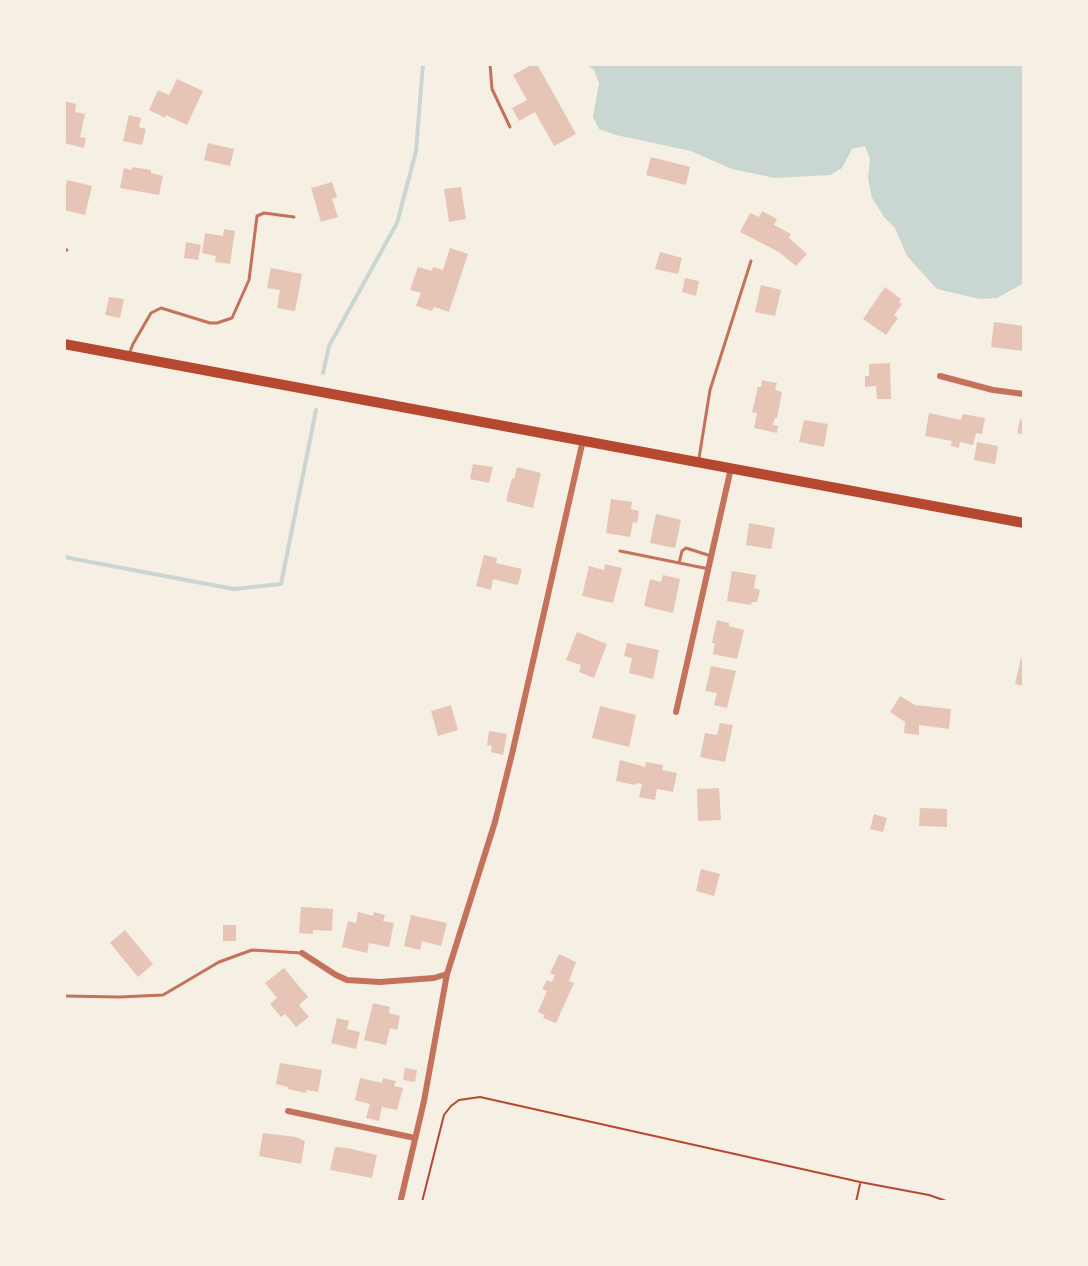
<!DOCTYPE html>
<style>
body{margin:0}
#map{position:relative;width:1088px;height:1266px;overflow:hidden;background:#f6efe4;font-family:Overpass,sans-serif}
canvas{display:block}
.frame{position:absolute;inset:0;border:66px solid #f6efe4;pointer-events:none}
</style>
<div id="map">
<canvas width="1088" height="1266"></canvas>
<div class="frame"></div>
</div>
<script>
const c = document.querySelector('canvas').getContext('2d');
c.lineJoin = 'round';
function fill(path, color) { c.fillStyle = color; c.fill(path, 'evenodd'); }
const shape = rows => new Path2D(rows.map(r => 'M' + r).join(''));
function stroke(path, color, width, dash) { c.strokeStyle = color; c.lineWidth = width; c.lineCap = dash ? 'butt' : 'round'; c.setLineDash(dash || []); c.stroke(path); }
const water = shape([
 [585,64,1024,64,1024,283,997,298,980,299,937,289,907,256,895,228,884,217,872,198,868,178,870,159,865,146,852,149,842,168,830,175,775,178,732,169,691,151,616,135,599,129,593,117,599,83,594,70]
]);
const stream = shape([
 [323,373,329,346,397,223,416,151,423,64],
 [64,557,234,589,281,584,316,410]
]);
const building = shape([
 [533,64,537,64,576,134,554,146,535,112,519,121,512,108,527,100,513,75],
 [177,79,203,91,187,125,166,115,165,118,149,110,158,90,169,95],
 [64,101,76,104,75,112,85,114,80,137,86,138,84,148,64,143],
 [129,115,141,118,139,127,146,129,142,145,123,141],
 [208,143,234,149,230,166,204,160],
 [651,157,690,167,686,185,646,175],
 [132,167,151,170,151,173,163,176,159,195,120,188,124,168,131,170],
 [67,180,92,186,85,215,64,210,64,194],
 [332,182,337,197,332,199,338,217,321,222,311,188],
 [461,187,466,219,449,222,444,189],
 [762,211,777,219,774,225,791,234,789,238,807,254,796,266,779,252,740,232,750,213,759,217],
 [224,229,235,231,230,264,215,262,216,256,202,253,205,233,223,236],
 [186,242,201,245,198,260,184,258],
 [450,248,468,254,449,312,434,307,432,311,416,306,421,293,410,290,418,267,432,271,433,267,443,270],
 [660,252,682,258,678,274,655,269],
 [271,268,302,274,295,311,277,308,280,290,267,288],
 [685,278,699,281,696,296,682,292],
 [761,285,781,290,775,316,755,312],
 [885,287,901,299,899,302,902,304,894,315,898,318,886,335,863,319],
 [109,297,124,299,120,318,105,315],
 [994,322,1024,326,1024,351,991,347],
 [890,363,891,399,877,399,876,386,865,387,865,376,869,376,869,364],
 [762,380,777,383,775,390,782,392,777,418,775,418,773,425,778,426,777,433,754,428,757,413,752,412,758,387,761,387],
 [929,413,961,420,963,414,985,418,982,434,976,433,973,445,960,442,959,448,951,446,952,441,925,436],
 [1020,419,1024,420,1024,435,1017,433],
 [804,420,828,424,824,447,799,442],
 [977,442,998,446,995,464,974,460],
 [473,464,493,467,489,483,470,479],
 [517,467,541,473,533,508,506,501,512,478,514,479],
 [611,499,632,502,631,509,639,511,637,523,633,522,630,537,606,533],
 [656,514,681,520,675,548,650,543],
 [749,523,775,528,771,549,746,545],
 [484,555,497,558,496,563,522,569,518,585,493,579,491,590,476,586],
 [605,564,622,568,613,603,582,596,589,566,604,570],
 [732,571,756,575,754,588,760,590,757,602,752,602,751,605,727,601],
 [663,575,680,579,673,613,644,606,650,579,661,582],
 [717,620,729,623,729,626,744,630,737,659,713,654,715,643,712,643],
 [577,632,607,644,594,678,579,672,581,665,566,660],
 [627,643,659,650,653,679,629,673,632,658,624,656],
 [1021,658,1024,659,1024,686,1015,684],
 [711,666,736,671,727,708,714,705,717,693,705,691],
 [900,696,915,705,951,709,949,729,919,725,919,735,904,733,905,722,890,712],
 [451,705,458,730,438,736,431,711],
 [600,706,636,715,629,747,592,738],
 [720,723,733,725,725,762,700,757,705,733,717,735],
 [489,731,507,734,503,755,491,752,492,746,487,745],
 [620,760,645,767,646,762,663,765,662,770,677,773,673,792,657,789,655,800,639,797,642,784,636,783,635,785,616,781],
 [719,788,721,820,698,821,697,789],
 [920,808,947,809,947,827,919,826],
 [874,814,887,818,883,832,870,829],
 [701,869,720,874,714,896,696,891],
 [301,907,333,909,332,931,313,930,313,934,299,933],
 [358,912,373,916,374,912,385,915,383,921,394,923,389,947,369,943,367,953,342,947,348,921,356,923],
 [411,915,447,923,441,946,422,941,420,950,404,946],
 [223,925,236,925,236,941,223,941],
 [125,930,153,964,138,977,110,943],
 [559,954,576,962,569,981,574,983,556,1023,543,1018,545,1015,538,1012,547,991,542,989,547,980,552,982,555,975,550,973],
 [284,968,308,997,299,1005,309,1017,296,1027,285,1014,281,1017,270,1004,277,998,265,983],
 [373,1003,390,1007,389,1013,400,1016,397,1030,390,1028,386,1045,364,1040],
 [337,1018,349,1021,347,1029,360,1032,356,1049,331,1043],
 [280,1063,322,1070,318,1092,307,1090,306,1093,288,1089,288,1087,276,1084],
 [405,1068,417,1070,415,1082,403,1080],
 [360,1078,382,1083,383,1078,396,1081,394,1086,403,1088,397,1110,382,1107,379,1121,366,1118,370,1104,355,1100],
 [263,1133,296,1137,305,1141,301,1164,259,1156],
 [335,1147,347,1148,377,1155,372,1178,330,1170]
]);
const path = shape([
 [422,1202,444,1115,451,1106,459,1100,480,1097,860,1182,929,1195,949,1202],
 [856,1202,860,1184]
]);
const service = shape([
 [490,64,492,89,510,127],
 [64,249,67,250],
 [129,354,133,344,151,313,161,308,210,323,217,323,232,318,249,280,257,216,264,213,294,217],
 [699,458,710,390,751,261],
 [620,551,709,569],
 [679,563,682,551,686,548,711,556],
 [64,996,120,997,163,995,219,962,252,950,302,953]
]);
const minor = shape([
 [940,376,993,390,1024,394],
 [676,712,731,468],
 [302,953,336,975,347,980,380,982,434,978,447,974],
 [288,1111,415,1138],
 [401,1199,424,1101,447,974,495,822,512,754,583,440]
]);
const primary = shape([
 [64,344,1024,523]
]);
fill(water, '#c9d6d2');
stroke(stream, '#c9d6d2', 4);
fill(building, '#e6c5b7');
stroke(path, '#b5482f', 2);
stroke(service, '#c5725c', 3);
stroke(minor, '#c5725c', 6);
stroke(primary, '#b5482f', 10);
</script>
